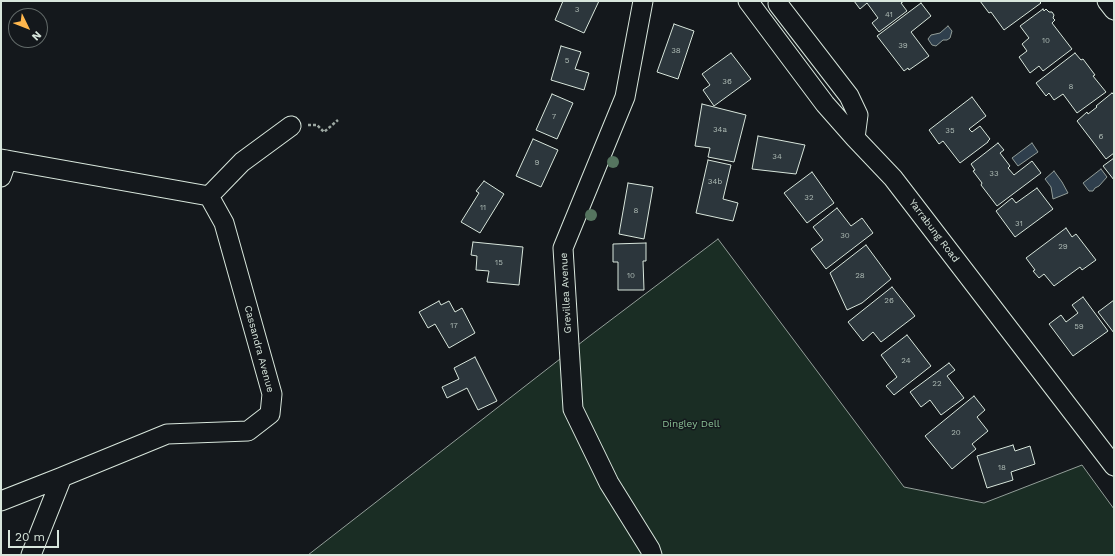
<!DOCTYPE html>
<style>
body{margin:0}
#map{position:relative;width:1115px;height:556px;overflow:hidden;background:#14181c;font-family:"Work Sans",sans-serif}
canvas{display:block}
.frame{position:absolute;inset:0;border:2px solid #d8e6dc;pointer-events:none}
.north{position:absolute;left:8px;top:8px;width:40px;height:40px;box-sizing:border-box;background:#14181c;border:1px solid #626a69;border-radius:50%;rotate:133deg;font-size:11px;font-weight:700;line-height:16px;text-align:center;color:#d8e6dc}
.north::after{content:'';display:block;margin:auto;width:14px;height:18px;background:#ffb74d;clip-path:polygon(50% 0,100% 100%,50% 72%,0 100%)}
.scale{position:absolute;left:8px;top:530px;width:51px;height:18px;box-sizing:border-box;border:2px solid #d8e6dc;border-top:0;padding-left:5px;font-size:12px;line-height:14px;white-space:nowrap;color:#d8e6dc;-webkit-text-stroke:3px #14181c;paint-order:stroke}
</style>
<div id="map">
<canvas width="1115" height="556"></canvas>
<div class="frame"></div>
<div class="north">N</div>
<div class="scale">20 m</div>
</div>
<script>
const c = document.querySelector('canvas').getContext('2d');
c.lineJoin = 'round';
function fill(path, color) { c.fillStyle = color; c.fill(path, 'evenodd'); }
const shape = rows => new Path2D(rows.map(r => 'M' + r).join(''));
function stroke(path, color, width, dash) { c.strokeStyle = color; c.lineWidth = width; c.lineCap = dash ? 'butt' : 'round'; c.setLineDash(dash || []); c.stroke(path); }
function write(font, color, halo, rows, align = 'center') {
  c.font = font + ' "Work Sans",sans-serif'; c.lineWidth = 3; c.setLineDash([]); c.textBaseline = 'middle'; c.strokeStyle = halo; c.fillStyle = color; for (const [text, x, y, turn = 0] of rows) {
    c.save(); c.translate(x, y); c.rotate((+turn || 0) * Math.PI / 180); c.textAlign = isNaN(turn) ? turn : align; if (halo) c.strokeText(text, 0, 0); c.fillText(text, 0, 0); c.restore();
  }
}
const green = shape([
 [718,239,904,487,984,503,1082,465,1114,509,1114,555,308,555,587,338,718,239]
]);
const water = shape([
 [948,26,952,31,950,38,947,40,943,40,936,46,932,45,928,39,931,35,940,33,948,26],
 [1032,143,1038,152,1018,166,1012,158,1032,143],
 [1101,169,1107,177,1099,186,1095,188,1093,191,1089,191,1083,183,1101,169],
 [1054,171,1062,182,1068,193,1053,199,1051,187,1045,179,1054,171]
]);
const building = shape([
 [563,1,599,1,584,33,555,20,563,1],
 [854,1,904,1,901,3,907,11,879,32,872,23,878,18,867,3,860,9,854,1],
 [980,1,1042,1,1040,2,1041,3,1004,30,991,12,989,13,980,1],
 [921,3,931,16,911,32,929,56,909,70,908,68,904,71,877,36,921,3],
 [1043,9,1044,11,1046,9,1049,12,1052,12,1054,15,1053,18,1055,20,1052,23,1072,49,1043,71,1039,66,1030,73,1019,57,1027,51,1022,44,1029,38,1020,26,1043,9],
 [674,24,694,31,678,79,657,72,674,24],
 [561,46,581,52,575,69,589,73,584,90,551,80,561,46],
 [731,53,751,79,714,106,703,90,710,85,702,74,731,53],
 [1075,53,1081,60,1083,59,1095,75,1093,76,1106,92,1077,113,1063,94,1054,100,1049,93,1046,96,1036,83,1075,53],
 [1112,93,1114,95,1114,153,1106,159,1077,121,1087,112,1088,114,1097,107,1096,106,1112,93],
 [552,94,573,103,557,139,536,130,552,94],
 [972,97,986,116,969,129,972,132,980,126,990,139,988,141,988,142,960,163,943,141,939,144,929,130,972,97],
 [702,104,746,115,734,162,708,157,710,148,695,146,702,104],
 [758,136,805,145,796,174,752,169,758,136],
 [533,139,558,150,541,187,516,176,533,139],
 [998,143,1004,150,1000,153,1010,166,1008,168,1014,175,1032,161,1041,173,997,206,981,185,982,183,973,171,975,170,971,164,998,143],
 [1114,158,1114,180,1103,166,1114,158],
 [708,160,731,165,723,199,738,203,733,221,696,213,708,160],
 [812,172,834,203,807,223,784,193,812,172],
 [484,181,504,194,480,233,461,222,479,193,476,191,484,181],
 [628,183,653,187,644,239,619,234,628,183],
 [1037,188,1053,209,1015,237,996,211,1012,198,1016,203,1037,188],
 [837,208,851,226,862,218,873,233,826,269,811,249,823,240,813,227,837,208],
 [1066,228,1072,237,1076,234,1096,260,1082,270,1080,267,1054,286,1044,274,1039,278,1033,271,1035,270,1026,258,1066,228],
 [473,242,523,247,519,285,487,282,489,271,476,270,477,256,471,255,473,242],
 [646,243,646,261,643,261,644,290,618,290,618,262,613,262,613,244,646,243],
 [866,245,891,279,862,303,847,310,830,273,866,245],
 [892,287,915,316,881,342,873,332,863,341,848,322,892,287],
 [1083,297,1108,331,1073,356,1049,324,1061,315,1066,322,1078,313,1072,305,1083,297],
 [1114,300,1114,333,1098,312,1114,300],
 [439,301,441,305,449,301,455,312,462,308,475,333,449,348,435,324,428,328,419,312,439,301],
 [907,335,931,366,894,395,886,386,897,377,881,355,907,335],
 [475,357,497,401,478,410,467,388,447,398,442,387,459,379,454,368,475,357],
 [949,363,955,370,947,376,964,398,941,415,930,400,921,407,910,392,949,363],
 [974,396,985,410,977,417,988,431,972,444,976,449,952,469,925,436,974,396],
 [1013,445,1015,451,1030,446,1035,464,1011,472,1013,480,987,488,977,456,1013,445]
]);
const path = shape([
 [308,125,317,125,324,132,338,120]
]);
const minor = shape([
 [643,1,625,97,563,248,573,409,609,483,650,549,652,555],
 [748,1,825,104,855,138,893,178,1114,466],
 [1107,1,1114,10],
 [778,4,849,96,858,115,855,138],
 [1,159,209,196,224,223,272,394,270,414,248,431,167,434,62,477,31,555],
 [1,177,7,160],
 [209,196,242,162,291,126],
 [1,501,62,477]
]);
const trees = [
 [613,162],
 [591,215]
];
const numberNames = [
 ["3",577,10],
 ["41",889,15],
 ["10",1046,41],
 ["39",903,46],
 ["38",676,51],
 ["5",567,61],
 ["36",727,82],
 ["8",1071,87],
 ["7",554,117],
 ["34a",720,130],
 ["35",950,131],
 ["6",1101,137],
 ["34",777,157],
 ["9",537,163],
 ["33",994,174],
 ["34b",715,182],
 ["32",809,198],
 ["11",483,208],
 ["8",636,211],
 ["31",1019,224],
 ["30",845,236],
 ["29",1063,247],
 ["15",499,263],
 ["10",631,276],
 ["28",860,276],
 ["26",889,301],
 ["17",454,326],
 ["59",1079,327],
 ["24",906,361],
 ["22",937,384],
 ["20",956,433],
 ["18",1002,468]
];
const streetNames = [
 ["Yarrabung Road",934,231,53],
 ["Grevillea Avenue",566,293,-93],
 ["Cassandra Avenue",259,349,75]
];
const parkNames = [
 ["Dingley Dell",691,424]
];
fill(green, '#1a2d24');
stroke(green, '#939e99', 1);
fill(water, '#2f3f4d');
stroke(water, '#939e99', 1);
fill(building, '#2c363c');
stroke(building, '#d8e6dc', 1);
stroke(minor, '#d8e6dc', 21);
stroke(path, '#9da8a2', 2.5, [3, 2]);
stroke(minor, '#14181c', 19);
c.fillStyle = '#55745f';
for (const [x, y] of trees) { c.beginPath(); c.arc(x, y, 6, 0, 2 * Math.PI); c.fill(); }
write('8px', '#adbab4', null, numberNames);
write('10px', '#d8e6dc', '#14181c', streetNames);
write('10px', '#8ac095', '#14181c', parkNames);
</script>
